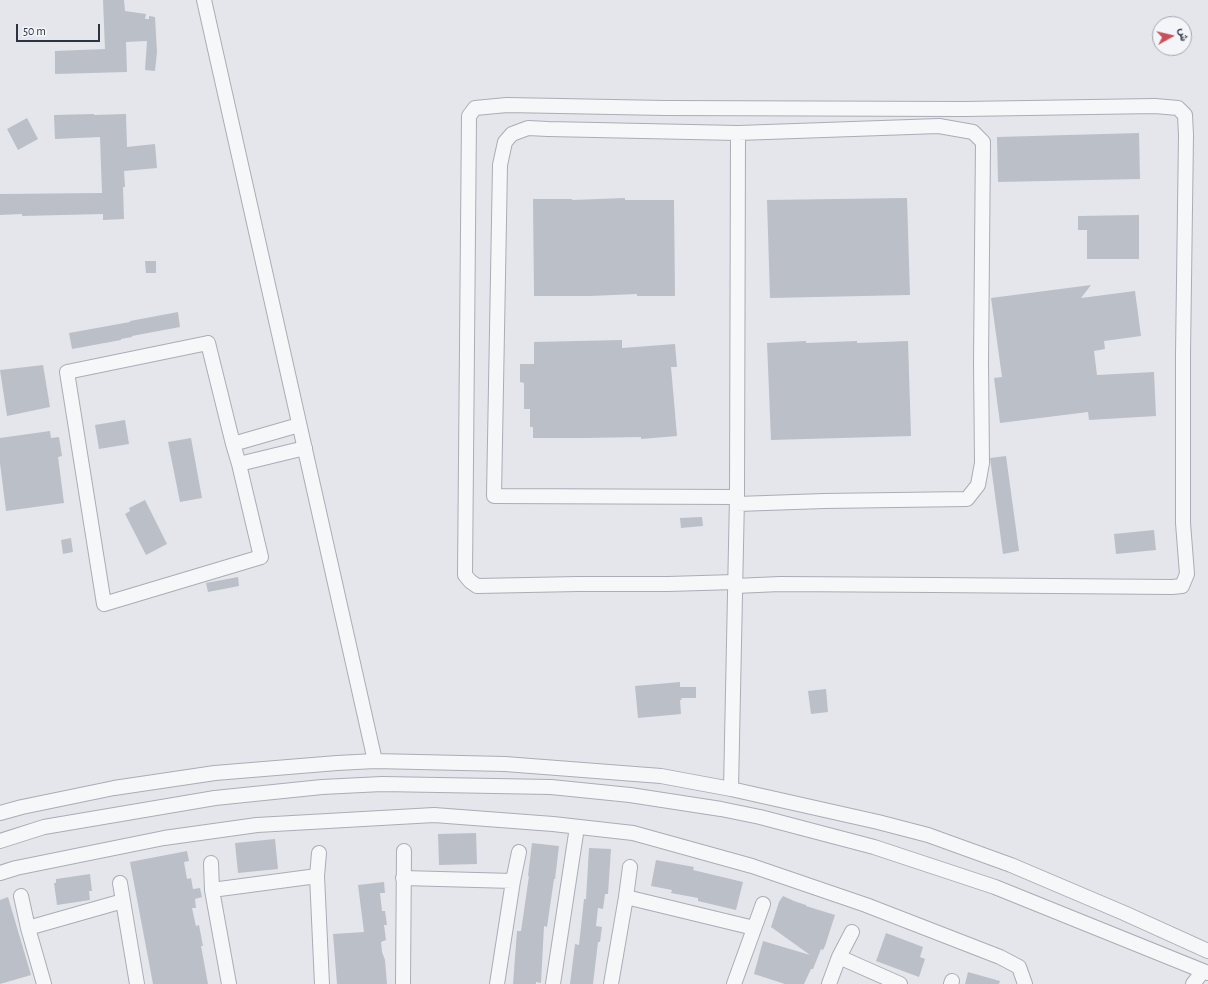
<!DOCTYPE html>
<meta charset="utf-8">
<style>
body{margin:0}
#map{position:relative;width:1208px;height:984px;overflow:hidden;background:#e4e6eb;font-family:"Alegreya Sans",Vazirmatn,sans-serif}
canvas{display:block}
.north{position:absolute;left:1152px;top:16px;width:40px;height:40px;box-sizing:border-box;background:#f3f5f8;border:1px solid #a3a7b0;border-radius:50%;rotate:82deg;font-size:11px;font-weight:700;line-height:16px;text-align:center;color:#2c3343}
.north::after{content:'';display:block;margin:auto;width:14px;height:18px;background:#c9505b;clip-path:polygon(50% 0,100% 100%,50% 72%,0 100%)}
.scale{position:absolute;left:16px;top:24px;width:84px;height:18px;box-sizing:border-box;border:2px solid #2c3343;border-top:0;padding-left:5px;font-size:12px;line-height:14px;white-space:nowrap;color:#2c3343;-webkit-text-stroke:3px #f3f5f8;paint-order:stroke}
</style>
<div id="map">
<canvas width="1208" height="984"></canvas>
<div class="north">ش</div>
<div class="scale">50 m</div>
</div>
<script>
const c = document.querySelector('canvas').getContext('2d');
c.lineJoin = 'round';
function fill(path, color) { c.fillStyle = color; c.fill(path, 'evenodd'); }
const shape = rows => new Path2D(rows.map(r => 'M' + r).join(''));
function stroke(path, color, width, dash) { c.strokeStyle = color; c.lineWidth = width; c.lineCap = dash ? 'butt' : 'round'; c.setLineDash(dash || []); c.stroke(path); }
const building = shape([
 [103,0,124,0,125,11,146,14,145,19,149,19,149,16,155,17,157,52,155,71,145,70,147,41,126,42,127,72,55,74,55,51,105,49],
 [94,114,94,115,126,114,127,147,155,144,157,168,124,171,125,187,123,187,124,219,103,220,103,214,22,216,22,214,0,215,0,194,102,193,100,137,55,139,54,115],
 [27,118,38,139,18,150,7,129],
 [1139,133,1140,179,998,182,997,137],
 [625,198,625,200,674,200,675,296,637,296,637,294,590,296,534,296,533,199,572,199,572,200],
 [907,198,910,295,770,298,767,200],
 [1139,215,1139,259,1087,259,1087,230,1078,230,1078,216],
 [145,261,156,261,156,273,146,273],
 [1091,285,1081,298,1135,291,1141,336,1104,341,1105,349,1094,351,1097,375,1154,372,1156,416,1089,420,1088,412,1000,423,994,378,1002,377,991,298],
 [178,312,180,327,132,336,132,337,121,339,121,340,72,349,69,333,130,322,130,321],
 [622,340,622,348,675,344,677,367,671,367,677,436,641,439,641,437,586,438,533,438,533,427,530,427,530,409,524,409,524,383,520,382,520,364,534,364,534,342],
 [806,341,806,343,857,341,857,343,908,341,911,436,771,440,767,343],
 [43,365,50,407,7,416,0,370],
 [125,420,129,444,99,449,95,425],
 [50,431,51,438,59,437,62,456,58,457,64,503,6,511,0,463,0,438],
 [191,438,202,498,180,502,168,442],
 [1006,456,1019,551,1003,554,990,458],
 [145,500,167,544,146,555,125,514,130,511,129,508],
 [702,517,703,526,681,528,680,518],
 [1154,530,1156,550,1116,554,1114,534],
 [71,538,73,552,63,554,61,540],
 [238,577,239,586,208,592,206,583],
 [680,682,680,687,696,687,696,698,681,698,682,700,680,700,681,714,638,718,635,686],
 [826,689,828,712,811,714,808,691],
 [476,833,477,864,439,865,438,834],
 [275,839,278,869,238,873,235,843],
 [532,843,559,846,555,879,554,879,547,927,544,926,541,983,536,982,536,984,513,984,517,931,521,931,529,876,528,876],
 [589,848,611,849,608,894,605,894,603,909,598,908,596,926,602,927,600,942,598,942,593,984,570,984,575,944,579,945,584,899,586,899],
 [187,851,189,861,184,862,187,879,191,878,193,889,200,888,202,897,195,899,196,908,192,908,196,926,199,925,203,946,201,946,208,984,153,984,130,862],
 [656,860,694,867,693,870,743,882,736,910,698,901,698,898,671,893,672,890,651,886],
 [90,874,92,891,89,891,90,900,57,905,54,883,56,883,56,879],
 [384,882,385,893,380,893,382,911,385,911,387,925,384,925,386,940,381,942,382,952,385,960,387,984,337,984,333,934,364,932,358,885],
 [783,896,794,901,806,905,806,906,835,915,825,946,823,950,821,949,813,969,811,969,804,984,785,984,754,974,763,941,810,955,771,927,779,902],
 [8,897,31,975,0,984,0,900],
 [886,933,923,947,920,957,925,959,919,977,876,961],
 [968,972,1000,981,999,984,965,984]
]);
const minor = shape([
 [204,0,375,761],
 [208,343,233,444,239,464,261,557,104,604,67,372,208,343],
 [233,444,299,425],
 [239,464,305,448],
 [737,504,824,501,967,499,978,485,982,463,981,362,983,142,973,132,939,126,738,133,548,129,528,128,512,134,505,142,500,165,494,496,737,497],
 [735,586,780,584,934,585,1172,587,1182,586,1187,574,1183,523,1183,354,1186,135,1185,115,1178,108,1155,106,964,109,665,108,507,105,475,108,469,116,465,575,470,581,477,586,578,584,668,584,735,582],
 [731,789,737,497,738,133],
 [0,813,22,807,114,788,215,773,337,763,375,761,505,764,661,776,731,789,878,822,928,835,1011,865,1124,913,1208,951],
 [0,841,44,827,215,798,322,787,382,784,551,787,630,795,721,809,760,817,874,847,995,887,1208,973],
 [319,853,317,876,322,984],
 [211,863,212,890,229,984],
 [0,873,16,868,164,838,257,825,434,815,553,824,633,833,752,866,866,905,1000,957,1019,967,1025,984],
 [403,878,513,881],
 [120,883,137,984],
 [212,890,317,876],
 [21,896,28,928,44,984],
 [626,897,630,867],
 [28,928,123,901],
 [839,957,900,984],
 [403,984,404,851],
 [497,984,513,881,519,852],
 [553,984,577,827],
 [611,984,626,897,754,928],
 [734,984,763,904],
 [829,984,839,957,852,932],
 [951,984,952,981],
 [1193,984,1203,971]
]);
fill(building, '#bbbfc8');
stroke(minor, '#a9adb5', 16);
stroke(minor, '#f6f7f9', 14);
</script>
